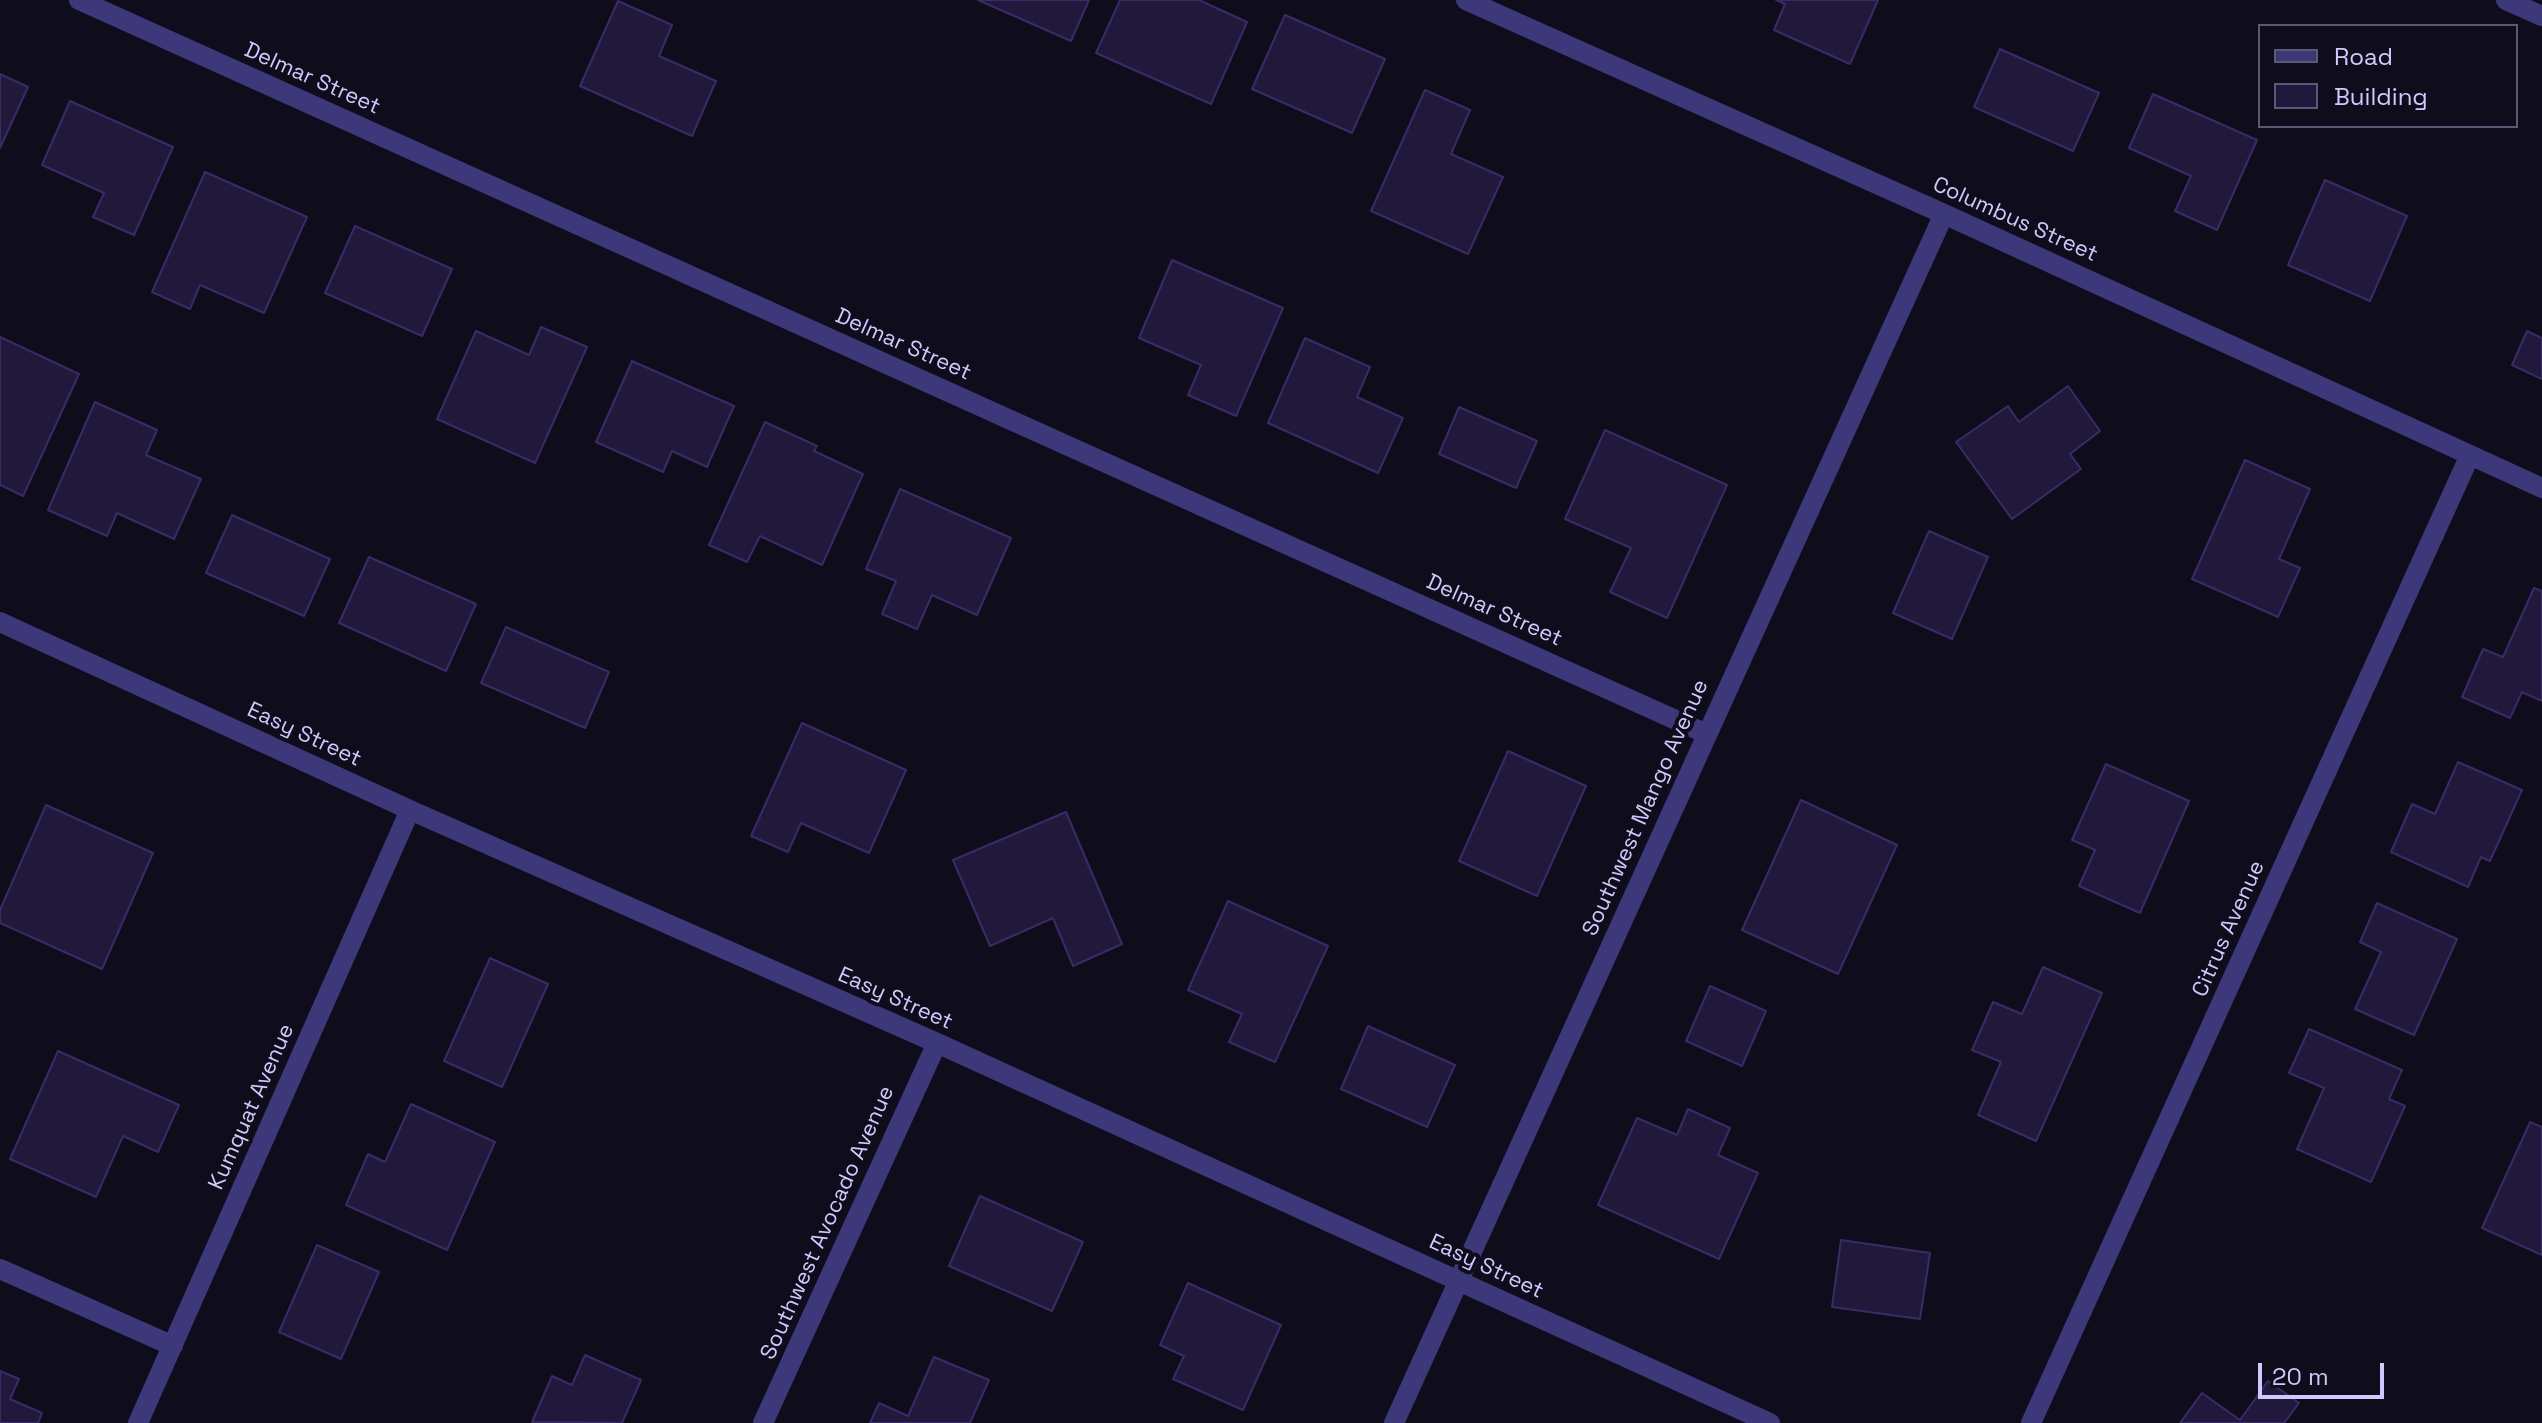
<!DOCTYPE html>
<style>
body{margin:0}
#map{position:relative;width:2542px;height:1423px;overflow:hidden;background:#0f0c1c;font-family:"Space Grotesk",sans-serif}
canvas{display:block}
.legend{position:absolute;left:2258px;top:24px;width:260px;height:104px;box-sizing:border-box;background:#0f0c1c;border:2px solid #5d5876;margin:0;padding:10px 14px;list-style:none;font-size:24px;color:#d1c9fd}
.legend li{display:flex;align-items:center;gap:16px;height:40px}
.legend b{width:40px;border:2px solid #5d5876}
.scale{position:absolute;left:2258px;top:1363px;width:126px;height:36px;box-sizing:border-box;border:4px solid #d1c9fd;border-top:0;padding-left:10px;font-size:24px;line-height:28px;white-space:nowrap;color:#d1c9fd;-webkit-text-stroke:6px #0f0c1c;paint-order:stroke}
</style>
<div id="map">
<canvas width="2542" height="1423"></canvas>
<ul class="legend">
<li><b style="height:10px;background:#3d3879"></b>Road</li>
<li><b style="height:22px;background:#21193c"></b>Building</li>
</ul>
<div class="scale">20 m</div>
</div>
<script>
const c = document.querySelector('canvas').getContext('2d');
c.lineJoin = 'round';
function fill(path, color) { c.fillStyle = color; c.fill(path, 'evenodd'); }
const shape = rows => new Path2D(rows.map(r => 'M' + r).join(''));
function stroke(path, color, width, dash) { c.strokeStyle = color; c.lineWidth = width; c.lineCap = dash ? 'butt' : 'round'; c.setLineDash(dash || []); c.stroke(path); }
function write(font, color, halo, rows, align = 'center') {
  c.font = font + ' "Space Grotesk",sans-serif'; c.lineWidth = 8; c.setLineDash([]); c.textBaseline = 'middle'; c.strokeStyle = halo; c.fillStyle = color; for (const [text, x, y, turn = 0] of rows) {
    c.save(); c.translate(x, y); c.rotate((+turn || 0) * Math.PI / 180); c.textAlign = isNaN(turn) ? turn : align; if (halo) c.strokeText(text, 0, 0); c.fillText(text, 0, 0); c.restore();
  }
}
const building = shape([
 [978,0,1089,0,1071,41,978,0],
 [1120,0,1199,0,1247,22,1211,104,1096,53,1120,0],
 [1776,0,1878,0,1850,64,1774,30,1785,4,1776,0],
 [618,1,672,25,659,56,716,81,692,136,580,86,618,1],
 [1285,15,1385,59,1352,133,1252,89,1285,15],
 [2000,49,2099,93,2073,151,1974,107,2000,49],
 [0,74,28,87,0,148,0,74],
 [1425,90,1470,110,1451,154,1503,177,1468,254,1371,211,1425,90],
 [2153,94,2257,140,2217,230,2175,211,2191,176,2129,148,2153,94],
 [70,101,173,147,134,235,93,217,104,193,42,165,70,101],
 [205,172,307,217,264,313,200,285,190,309,152,292,205,172],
 [2325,180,2407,216,2370,301,2288,265,2325,180],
 [355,226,452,269,422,336,325,293,355,226],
 [1172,260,1283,308,1236,416,1188,395,1201,365,1139,338,1172,260],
 [541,327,587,347,535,463,437,419,476,331,529,355,541,327],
 [2527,331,2542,338,2542,379,2512,365,2527,331],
 [0,337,79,374,23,496,0,485,0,337],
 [1305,338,1370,367,1357,397,1403,418,1378,473,1268,423,1305,338],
 [632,361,734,406,707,467,672,451,663,472,596,442,632,361],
 [2068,386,2100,431,2070,454,2081,469,2012,519,1956,442,2008,406,2019,422,2068,386],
 [95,402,157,430,146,455,201,479,174,539,117,513,107,536,48,510,95,402],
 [1459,407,1537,441,1516,488,1439,454,1459,407],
 [765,422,817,446,814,451,863,474,822,565,760,536,747,562,709,545,765,422],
 [1605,430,1727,485,1667,618,1610,592,1631,548,1565,519,1605,430],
 [2245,460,2310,489,2279,559,2300,568,2278,617,2192,579,2245,460],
 [900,489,1011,538,977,615,932,595,917,629,882,614,896,581,866,569,900,489],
 [232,515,330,559,304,616,206,573,232,515],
 [1929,531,1988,557,1952,639,1893,613,1929,531],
 [369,557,476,604,446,671,339,623,369,557],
 [2534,588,2542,591,2542,701,2522,692,2510,718,2462,697,2483,649,2503,657,2534,588],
 [506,627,609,672,585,728,481,683,506,627],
 [802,723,906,770,869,853,801,823,788,852,751,836,802,723],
 [1508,751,1586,786,1537,896,1459,861,1508,751],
 [2458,762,2522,790,2490,861,2481,857,2468,887,2391,852,2412,804,2435,814,2458,762],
 [2106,764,2189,801,2140,913,2079,886,2095,850,2072,840,2106,764],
 [1801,800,1897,845,1838,974,1742,930,1801,800],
 [46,805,153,853,102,969,0,923,0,910,46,805],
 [1066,812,1122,944,1073,966,1053,918,990,946,953,860,1066,812],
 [1228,901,1328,946,1275,1062,1229,1042,1242,1014,1188,990,1228,901],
 [2377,903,2457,939,2414,1035,2355,1009,2381,952,2360,942,2377,903],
 [490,958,548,984,502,1087,444,1061,490,958],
 [2043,967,2102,993,2036,1141,1978,1115,2001,1062,1972,1050,1993,1002,2022,1014,2043,967],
 [1710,986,1766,1011,1742,1066,1686,1041,1710,986],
 [1368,1026,1455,1065,1427,1127,1341,1089,1368,1026],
 [2309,1029,2402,1070,2389,1099,2405,1106,2371,1182,2297,1149,2324,1088,2289,1073,2309,1029],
 [58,1051,179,1105,158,1152,123,1136,96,1197,10,1159,58,1051],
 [411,1104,495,1142,447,1250,346,1205,368,1154,385,1162,411,1104],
 [1688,1109,1730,1128,1718,1155,1758,1173,1719,1259,1598,1205,1637,1118,1677,1135,1688,1109],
 [2530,1122,2542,1127,2542,1255,2482,1228,2530,1122],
 [980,1196,1083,1242,1052,1311,949,1266,980,1196],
 [1841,1240,1930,1253,1920,1319,1832,1307,1841,1240],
 [317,1245,379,1272,341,1359,279,1332,317,1245],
 [1188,1283,1281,1325,1243,1410,1173,1379,1184,1356,1160,1345,1188,1283],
 [585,1355,641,1380,622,1423,532,1422,552,1376,572,1385,585,1355],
 [934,1357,989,1380,970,1423,870,1423,879,1403,908,1416,934,1357],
 [0,1371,19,1379,10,1399,42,1413,38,1423,0,1423,0,1371],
 [2268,1381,2299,1403,2284,1423,2180,1423,2202,1393,2240,1420,2268,1381]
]);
const minor = shape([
 [79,0,1707,734],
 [1466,0,1944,214,2542,488],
 [2506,0,2542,16],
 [0,622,410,810,937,1043,1770,1423],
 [0,1269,173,1346],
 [138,1423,410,810],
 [763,1423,937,1043],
 [1394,1423,1944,214],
 [2031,1423,2470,455]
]);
const streetNames = [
 ["Delmar Street",312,79,24],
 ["Columbus Street",2015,220,24],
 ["Delmar Street",903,345,24],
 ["Delmar Street",1494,611,24],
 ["Easy Street",304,735,25],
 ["Southwest Mango Avenue",1646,808,-66],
 ["Citrus Avenue",2229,929,-66],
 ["Easy Street",895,999,24],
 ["Kumquat Avenue",252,1107,-66],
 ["Southwest Avocado Avenue",828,1223,-66],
 ["Easy Street",1486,1267,25]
];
fill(building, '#21193c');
stroke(building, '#3a2b67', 2);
stroke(minor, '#3d3879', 20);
write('22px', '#d1c9fd', '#0f0c1c', streetNames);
</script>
